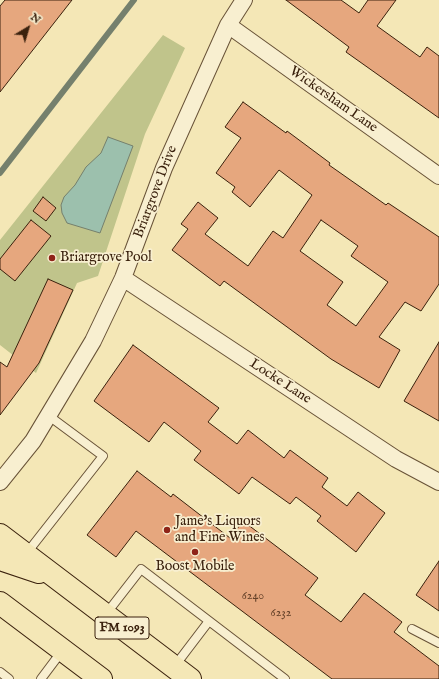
<!DOCTYPE html>
<style>
body{margin:0}
#map{position:relative;width:439px;height:679px;overflow:hidden;background:#f4e7b6;font-family:"IM FELL English",serif}
canvas{display:block}
.north{position:absolute;left:8px;top:8px;width:40px;height:40px;-webkit-text-stroke:3px #f8efd0;paint-order:stroke;rotate:38deg;font-size:11px;font-weight:700;line-height:16px;text-align:center;color:#3a210d}
.north::after{content:'';display:block;margin:auto;width:14px;height:18px;background:#3a210d;clip-path:polygon(50% 0,100% 100%,50% 72%,0 100%)}
</style>
<div id="map">
<canvas width="439" height="679"></canvas>
<div class="north">N</div>
</div>
<script>
const c = document.querySelector('canvas').getContext('2d');
c.lineJoin = 'round';
function fill(path, color) { c.fillStyle = color; c.fill(path, 'evenodd'); }
const shape = rows => new Path2D(rows.map(r => 'M' + r).join(''));
function stroke(path, color, width, dash) { c.strokeStyle = color; c.lineWidth = width; c.lineCap = dash ? 'butt' : 'round'; c.setLineDash(dash || []); c.stroke(path); }
function write(font, color, halo, rows, align = 'center') {
  c.font = font + ' "IM FELL English",serif'; c.lineWidth = 3.5; c.setLineDash([]); c.textBaseline = 'middle'; c.strokeStyle = halo; c.fillStyle = color; for (const [text, x, y, turn = 0] of rows) {
    c.save(); c.translate(x, y); c.rotate((+turn || 0) * Math.PI / 180); c.textAlign = isNaN(turn) ? turn : align; if (halo) c.strokeText(text, 0, 0); c.fillText(text, 0, 0); c.restore();
  }
}
const green = shape([
 [163,35,185,48,145,134,98,276,77,283,36,373,0,345,0,240]
]);
const water = shape([
 [108,137,133,146,100,233,67,223,62,213,61,205,64,197,75,185,86,167,101,153,108,137]
]);
const stream = shape([
 [0,173,134,0]
]);
const building = shape([
 [5,0,72,0,0,92,0,6,5,0],
 [286,0,341,0,359,13,368,0,396,0,377,26,420,57,427,47,439,56,439,118,346,52,349,47,286,0],
 [243,102,286,133,287,131,330,163,329,165,386,205,388,203,439,237,439,284,421,311,405,302,379,337,400,350,379,388,331,359,224,281,220,286,172,250,188,229,181,224,198,202,218,218,205,234,248,266,273,231,283,238,312,195,279,170,250,207,232,192,235,187,216,173,241,138,225,127,243,102],
 [321,220,358,246,351,256,388,282,356,326,327,305,343,282,300,251,321,220],
 [43,197,56,208,46,221,33,211,43,197],
 [31,220,51,236,15,281,0,269,0,259,31,220],
 [48,279,73,290,39,363,0,415,0,362,7,367,48,279],
 [439,342,439,421,404,401,439,342],
 [133,345,219,408,208,422,237,444,248,430,284,458,290,450,328,478,322,487,347,506,358,492,385,513,356,552,317,521,321,516,296,497,290,504,252,477,239,494,194,460,201,451,164,422,149,442,94,401,133,345],
 [137,471,171,497,173,494,230,538,243,521,318,578,305,595,341,622,364,593,402,622,394,632,439,666,439,679,332,679,136,531,116,557,87,535,137,471],
 [439,561,439,611,416,595,439,561]
]);
const service = shape([
 [26,554,103,456,49,416],
 [106,614,141,569,285,679],
 [412,629,439,643],
 [174,667,209,621],
 [0,672,9,679],
 [41,679,62,651]
]);
const minor = shape([
 [228,25,439,176],
 [123,278,396,459,439,482],
 [0,482,33,441,93,341,123,278,164,168,228,25,244,0]
]);
const primary = shape([
 [0,535,190,679],
 [0,559,39,572],
 [0,603,101,679]
]);
const markers = [
 [52,258,4,"#8f2418"],
 [167,530,4,"#8f2418"],
 [195,552,4,"#8f2418"]
];
const numberNames = [
 ["6240",253,597],
 ["6232",281,614]
];
const shields = [
 [122,628,54]
];
const shieldNames = [
 ["FM 1093",122,628]
];
const streetNames = [
 ["Wickersham Lane",333,100,35],
 ["Briargrove Drive",156,192,-69],
 ["Locke Lane",280,382,33]
];
const poiNames = [
 ["Briargrove Pool",60,258],
 ["Jame's Liquors",175,522],
 ["and Fine Wines",175,538],
 ["Boost Mobile",195,567,"center"]
];
fill(green, '#c0c48b');
fill(water, '#9cc0ad');
stroke(water, '#75806d', 1);
stroke(stream, '#75806d', 6);
fill(building, '#e6a77e');
stroke(building, '#3a210d', 1);
stroke(service, '#685237', 10);
stroke(minor, '#685237', 18);
stroke(primary, '#3a210d', 24);
stroke(service, '#f8efd0', 8);
stroke(minor, '#f8efd0', 16);
stroke(primary, '#f4e7b6', 22);
for (const [x, y, r, color] of markers) { const dot = new Path2D(); dot.arc(x, y, r, 0, 2 * Math.PI); c.fillStyle = color; c.fill(dot); stroke(dot, '#f8efd0', 1.5); }
write('12px', '#654229', null, numberNames);
for (const [x, y, w] of shields) { const box = new Path2D(); box.roundRect(x - w / 2, y - 11, w, 22, 3); c.fillStyle = '#f8efd0'; c.fill(box); stroke(box, '#3a210d', 1); }
write('bold 13px', '#3a210d', null, shieldNames);
write('14px', '#3a210d', '#f8efd0', streetNames);
write('14px', '#3a210d', '#f8efd0', poiNames, 'left');
</script>
